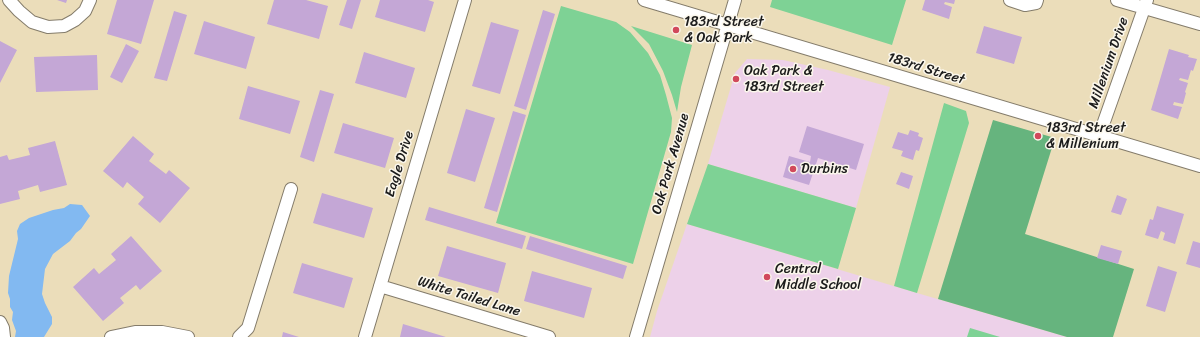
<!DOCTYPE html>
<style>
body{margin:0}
canvas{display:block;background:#ebddba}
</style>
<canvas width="1200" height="337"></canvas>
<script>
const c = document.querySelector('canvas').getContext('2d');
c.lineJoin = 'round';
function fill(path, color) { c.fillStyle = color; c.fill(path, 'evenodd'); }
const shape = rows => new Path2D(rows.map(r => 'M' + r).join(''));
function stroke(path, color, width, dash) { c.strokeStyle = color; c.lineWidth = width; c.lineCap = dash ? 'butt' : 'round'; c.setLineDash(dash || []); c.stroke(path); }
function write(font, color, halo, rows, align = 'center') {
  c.font = font + ' Sriracha,sans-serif'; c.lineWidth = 3; c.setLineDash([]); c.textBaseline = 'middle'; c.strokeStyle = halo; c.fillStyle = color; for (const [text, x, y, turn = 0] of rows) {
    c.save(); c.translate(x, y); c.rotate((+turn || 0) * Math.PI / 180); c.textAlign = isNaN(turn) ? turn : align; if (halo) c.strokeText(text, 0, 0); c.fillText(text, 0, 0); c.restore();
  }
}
const built = shape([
 [747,59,783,60,828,70,890,87,856,208,708,164,735,73],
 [687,224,917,293,1067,337,650,337,657,311]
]);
const green = shape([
 [772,0,906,0,892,45,770,7],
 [561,6,616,22,630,32,648,53,660,75,666,95,672,118,671,132,633,264,496,223],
 [631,26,692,45,681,87,677,112,672,95,663,71,649,44],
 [944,103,966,111,969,123,917,293,894,286],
 [708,164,856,208,838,269,687,224],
 [970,328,1000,337,967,337]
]);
const forest = shape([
 [993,120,1055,138,1025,234,1134,269,1113,337,1067,337,938,299]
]);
const water = shape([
 [70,204,82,205,90,216,81,229,76,233,70,241,53,254,45,269,42,294,45,303,52,317,52,324,44,337,15,337,16,331,12,320,13,312,10,307,10,299,8,293,9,276,18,239,17,231,20,224,29,218,53,210,64,208]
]);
const building = shape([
 [57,0,67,0,66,3],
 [117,0,154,0,141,44,107,34],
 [274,0,306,0,328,6,319,39,267,24],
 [347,0,361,0,352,29,339,25],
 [380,0,428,0,434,2,425,32,375,17],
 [925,0,955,0,954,4,945,2,944,4,952,7,949,19,922,10],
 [543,10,555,14,526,110,514,106],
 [174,11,187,15,167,81,154,78],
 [204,21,255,37,246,69,194,54],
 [491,22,519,30,500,94,472,86],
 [984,26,1022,37,1014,64,976,53],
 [0,41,17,50,0,83],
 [126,44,139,51,122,83,110,77],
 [1169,49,1189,55,1188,57,1197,59,1193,71,1191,70,1188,80,1180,78,1179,80,1188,83,1185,92,1186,93,1183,104,1174,102,1173,105,1182,107,1178,119,1151,110],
 [364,52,415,68,406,98,355,83],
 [97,55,98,90,36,92,34,57],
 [248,86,300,101,290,134,239,119],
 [320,90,334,94,314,162,300,157],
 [466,109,495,118,475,182,447,173],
 [513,111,526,115,497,212,484,208],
 [343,123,394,138,385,168,334,153],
 [807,126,864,144,856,170,818,158,809,185,783,177,789,156,810,162,811,156,799,152],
 [910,130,919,133,918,136,923,138,919,151,916,150,913,160,901,156,903,151,892,148,898,132,908,135],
 [133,136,154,154,149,161,166,174,169,170,190,188,160,223,138,204,144,197,127,182,123,188,103,171],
 [55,141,67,185,40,192,38,185,18,191,20,199,0,204,0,157,7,155,9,160,30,155,28,148],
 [901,172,913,176,909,189,896,184],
 [322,193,373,208,364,238,313,223],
 [1117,195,1127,199,1121,215,1111,212],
 [1157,206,1184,214,1175,244,1163,240,1165,233,1161,231,1158,239,1145,235,1150,219,1153,220],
 [429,207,526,236,522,249,425,220],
 [131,236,162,271,140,290,136,285,120,298,124,303,103,321,73,287,94,268,99,274,116,260,111,254],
 [530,236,627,266,623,279,526,249],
 [1193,241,1200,243,1200,268,1186,264],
 [1101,245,1122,251,1118,264,1097,258],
 [447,246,506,263,498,293,438,276],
 [302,263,353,278,344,308,293,293],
 [1158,266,1177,272,1165,312,1146,306],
 [532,271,592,288,584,318,524,301],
 [403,324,446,337,400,337],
 [283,332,299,337,282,337]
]);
const minor = shape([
 [9,0,19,11,32,22,48,27,64,26,75,20,85,11,90,0],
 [644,0,1200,166],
 [1010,0,1025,5,1036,3,1037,0],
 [1117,0,1200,24],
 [1099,136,1147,0],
 [380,286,549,337],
 [0,322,3,328,4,337],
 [111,337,135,332,162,332,188,337],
 [239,337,248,328,291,189],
 [365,337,465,0],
 [636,337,735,0]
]);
const markers = [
 [676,30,4,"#d1495b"],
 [736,79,4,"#d1495b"],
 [1038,136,4,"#d1495b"],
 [793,169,4,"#d1495b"],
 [767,277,4,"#d1495b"]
];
const poiNames = [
 ["183rd Street",684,22],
 ["& Oak Park",684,38],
 ["Oak Park &",744,71],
 ["183rd Street",744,87],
 ["183rd Street",1046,128],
 ["& Millenium",1046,144],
 ["Durbins",801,169],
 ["Central",775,269],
 ["Middle School",775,285]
];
const streetNames = [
 ["Millenium Drive",1109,63,-71],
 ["183rd Street",926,69,17],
 ["Eagle Drive",400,164,-73],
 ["Oak Park Avenue",671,164,-74],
 ["White Tailed Lane",469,297,17]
];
fill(built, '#edd1e9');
fill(green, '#7ed295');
fill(forest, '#66b47e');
fill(water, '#82b9f1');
fill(building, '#c4a7d6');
stroke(minor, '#847c6b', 14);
stroke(minor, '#fff', 12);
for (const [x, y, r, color] of markers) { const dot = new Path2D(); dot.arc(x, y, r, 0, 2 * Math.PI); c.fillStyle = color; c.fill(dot); stroke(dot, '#fbf7ec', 1.5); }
write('14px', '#1c1c1c', '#fbf7ec', poiNames, 'left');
write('14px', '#1c1c1c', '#fbf7ec', streetNames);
</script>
